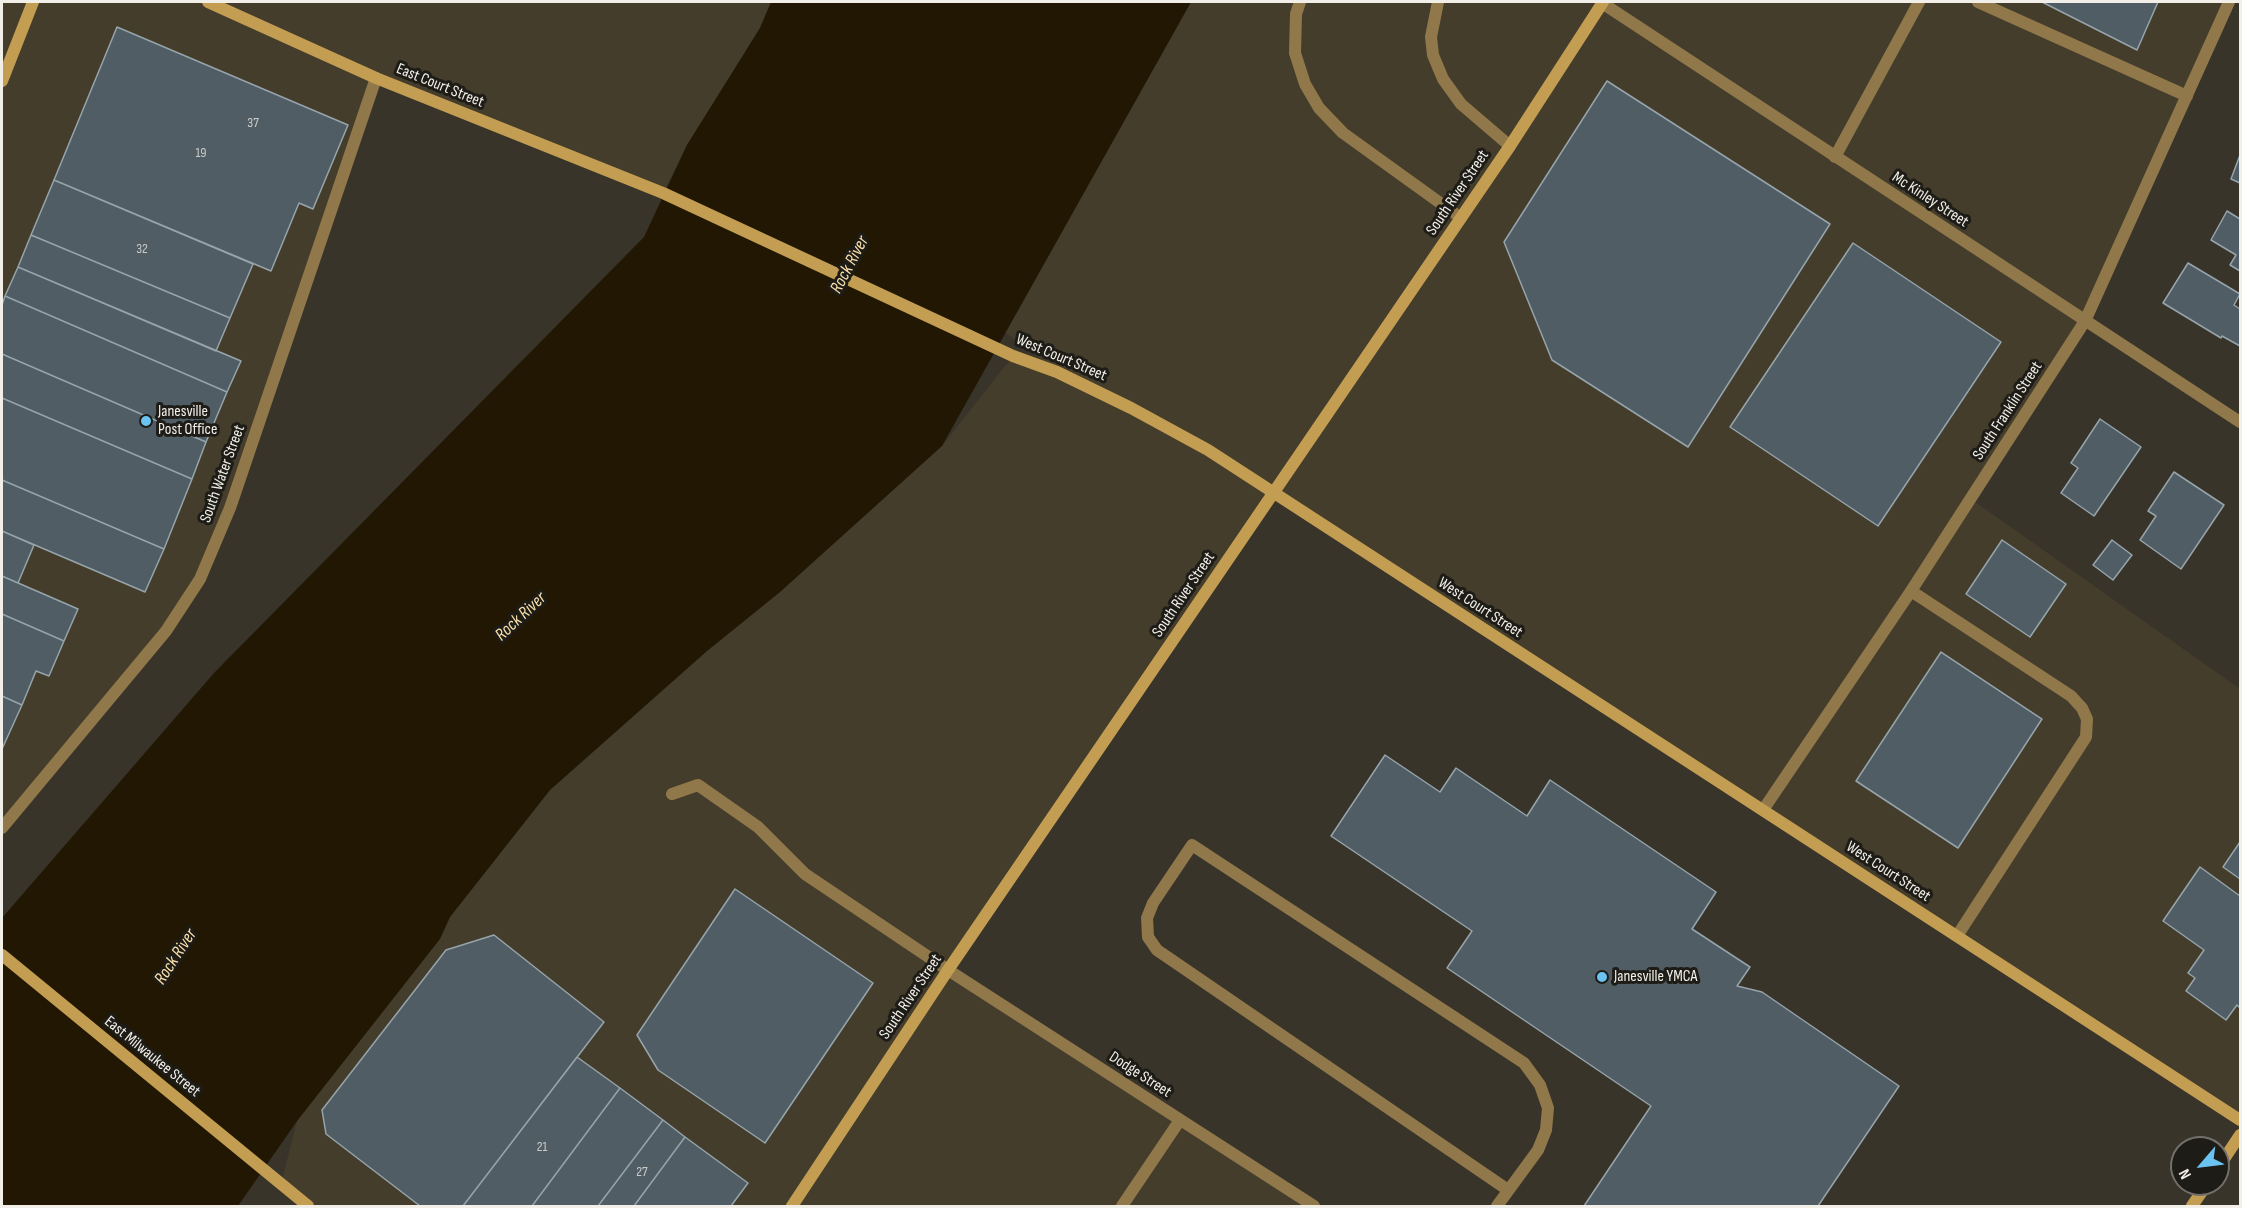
<!DOCTYPE html>
<style>
body{margin:0}
#map{position:relative;width:2242px;height:1208px;overflow:hidden;background:#39342a;font-family:"Sofia Sans Condensed",sans-serif}
canvas{display:block}
.frame{position:absolute;inset:0;border:3px solid #f2efe8;pointer-events:none}
.north{position:absolute;left:2170px;top:1136px;width:60px;height:60px;box-sizing:border-box;background:#1e1c17;border:2px solid #73706b;border-radius:50%;rotate:242deg;font-size:16px;font-weight:700;line-height:24px;text-align:center;color:#f2efe8}
.north::after{content:'';display:block;margin:auto;width:21px;height:27px;background:#6bc3f2;clip-path:polygon(50% 0,100% 100%,50% 72%,0 100%)}
</style>
<div id="map">
<canvas width="2242" height="1208"></canvas>
<div class="frame"></div>
<div class="north">N</div>
</div>
<script>
const c = document.querySelector('canvas').getContext('2d');
c.lineJoin = 'round';
function fill(path, color) { c.fillStyle = color; c.fill(path, 'evenodd'); }
const shape = rows => new Path2D(rows.map(r => 'M' + r).join(''));
function stroke(path, color, width, dash) { c.strokeStyle = color; c.lineWidth = width; c.lineCap = dash ? 'butt' : 'round'; c.setLineDash(dash || []); c.stroke(path); }
function write(font, color, halo, rows, align = 'center') {
  c.font = font + ' "Sofia Sans Condensed",sans-serif'; c.lineWidth = 6; c.setLineDash([]); c.textBaseline = 'middle'; c.strokeStyle = halo; c.fillStyle = color; for (const [text, x, y, turn = 0] of rows) {
    c.save(); c.translate(x, y); c.rotate((+turn || 0) * Math.PI / 180); c.textAlign = isNaN(turn) ? turn : align; if (halo) c.strokeText(text, 0, 0); c.fillText(text, 0, 0); c.restore();
  }
}
const built = shape([
 [2,2,771,2,760,28,687,145,663,193,376,78,200,579,2,828],
 [1191,2,2229,2,2085,321,1971,499,2240,689,2240,1120,1273,494,949,970,1314,1206,308,1206,281,1184,297,1121,439,939,450,917,550,790,707,651,780,592,942,446,1013,356,1055,370,1005,332]
]);
const water = shape([
 [771,2,1191,2,942,446,780,592,707,651,550,790,450,917,440,939,297,1121,238,1206,2,1206,2,918,214,673,644,237,687,145,760,28]
]);
const building = shape([
 [2042,2,2158,2,2137,50,2042,2],
 [117,27,348,125,313,209,299,203,271,271,54,180,117,27],
 [1607,81,1830,224,1688,447,1552,360,1504,242,1607,81],
 [2240,155,2240,183,2231,179,2240,155],
 [54,180,253,264,230,318,31,235,54,180],
 [2227,211,2240,219,2240,271,2230,265,2236,255,2211,240,2227,211],
 [31,235,230,318,216,351,18,267,31,235],
 [1853,243,2001,342,1878,526,1730,427,1853,243],
 [2188,263,2240,294,2234,305,2240,309,2240,346,2222,336,2221,338,2163,303,2188,263],
 [18,267,241,361,227,392,5,296,18,267],
 [5,296,227,392,206,442,2,354,2,305,5,296],
 [2,354,206,442,192,479,2,398,2,354],
 [2,398,192,479,164,549,2,480,2,398],
 [2100,419,2141,447,2094,516,2061,493,2078,468,2071,463,2100,419],
 [2174,472,2224,505,2181,569,2140,540,2156,516,2148,511,2174,472],
 [2,480,164,549,145,592,2,531,2,480],
 [2,531,34,545,18,583,2,576,2,531],
 [2002,540,2066,584,2030,637,1966,594,2002,540],
 [2112,540,2132,555,2113,580,2093,565,2112,540],
 [2,576,78,609,64,641,2,614,2,576],
 [2,614,64,641,49,676,36,671,22,705,2,696,2,614],
 [1941,652,2042,719,1958,848,1856,781,1941,652],
 [2,696,22,705,2,749,2,696],
 [1385,755,1440,792,1456,768,1527,816,1550,780,1716,892,1692,929,1750,967,1737,986,1762,992,1899,1086,1818,1206,1584,1206,1651,1106,1447,968,1472,931,1331,836,1385,755],
 [2240,842,2240,879,2223,867,2240,842],
 [2200,867,2240,896,2240,1008,2237,1005,2226,1020,2186,991,2195,978,2188,973,2204,950,2163,921,2200,867],
 [735,889,873,983,765,1143,658,1070,637,1035,735,889],
 [494,935,604,1022,463,1206,420,1206,326,1134,322,1110,446,950,494,935],
 [577,1057,620,1088,532,1206,463,1206,577,1057],
 [620,1088,663,1120,598,1206,532,1206,620,1088],
 [663,1120,685,1137,634,1206,598,1206,663,1120],
 [685,1137,748,1183,731,1206,634,1206,685,1137]
]);
const lane = shape([
 [1300,2,1296,14,1295,53,1305,84,1319,108,1343,133,1461,218],
 [1438,2,1431,37,1433,55,1443,79,1461,104,1510,146],
 [1978,2,2187,96],
 [1835,157,1919,2],
 [1911,591,2071,696,2082,708,2087,719,2086,737,1957,936],
 [672,794,698,785,758,827,805,874,948,970],
 [1122,1206,1180,1120],
 [1497,1206,1538,1150,1546,1130,1548,1108,1540,1085,1524,1063,1192,845,1153,903,1147,918,1148,937,1157,950,1508,1190]
]);
const street = shape([
 [1602,3,2240,422],
 [1763,810,1911,591,2085,321,2229,2],
 [2,828,166,631,200,579,230,508,376,78],
 [948,970,1314,1206]
]);
const secondary = shape([
 [208,2,376,78,663,193,1013,356,1057,372,1131,408,1208,450,2240,1120],
 [2,81,33,2],
 [2,955,308,1206],
 [2218,1168,2240,1135],
 [792,1206,948,970,1510,146,1603,2],
 [2192,1206,2207,1184]
]);
const markers = [
 [146,421,6,"#6bc3f2"],
 [1602,977,6,"#6bc3f2"]
];
const numberNames = [
 ["37",253,123],
 ["19",201,153],
 ["32",142,249],
 ["21",542,1147],
 ["27",642,1172]
];
const streetNames = [
 ["East Court Street",440,86,22],
 ["South River Street",1458,193,-56],
 ["Mc Kinley Street",1930,200,33],
 ["West Court Street",1061,358,23],
 ["South Franklin Street",2008,411,-57],
 ["South Water Street",223,474,-70],
 ["South River Street",1184,595,-56],
 ["West Court Street",1480,608,33],
 ["West Court Street",1888,872,33],
 ["South River Street",911,997,-56],
 ["East Milwaukee Street",152,1057,39],
 ["Dodge Street",1140,1075,33]
];
const poiNames = [
 ["Janesville",158,412],
 ["Post Office",158,430],
 ["Janesville YMCA",1614,977]
];
const waterNames = [
 ["Rock River",850,265,-62],
 ["Rock River",521,617,-43],
 ["Rock River",176,957,-57]
];
fill(built, '#453d2c');
fill(water, '#211703');
fill(building, '#515d65');
stroke(building, '#96a4ab', 1.5);
stroke(lane, '#90784b', 12);
stroke(street, '#90784b', 12);
stroke(secondary, '#c39e52', 12);
for (const [x, y, r, color] of markers) { const dot = new Path2D(); dot.arc(x, y, r, 0, 2 * Math.PI); c.fillStyle = color; c.fill(dot); stroke(dot, '#1e1c17', 2); }
write('14px', '#cacac7', null, numberNames);
write('16px', '#f2efe8', '#1e1c17', streetNames);
write('16px', '#f2efe8', '#1e1c17', poiNames, 'left');
write('italic 18px', '#f9dea9', '#1e1c17', waterNames);
</script>
